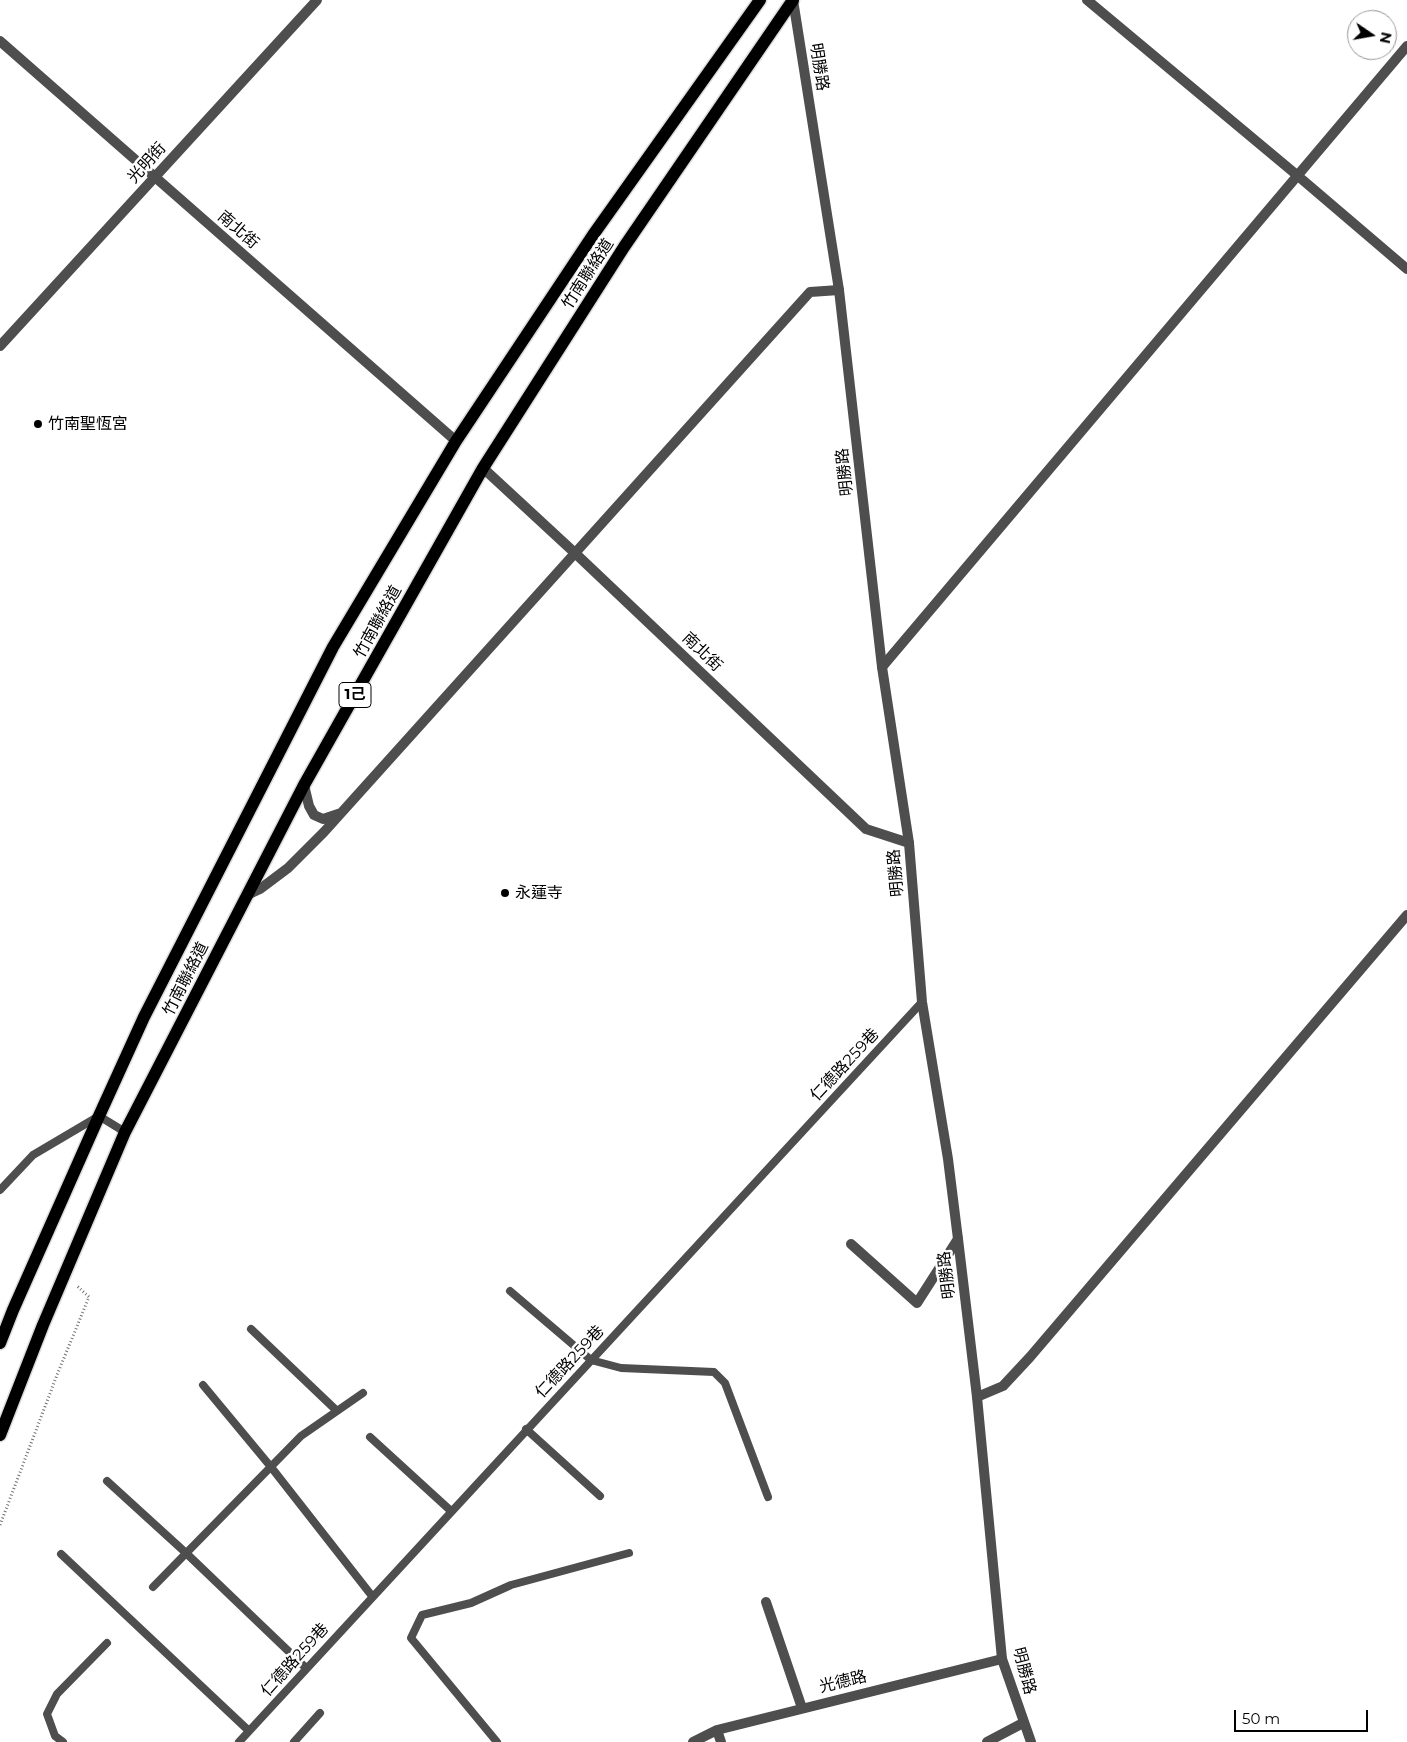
<!DOCTYPE html>
<meta charset="utf-8">
<style>
body{margin:0}
#map{position:relative;width:1407px;height:1742px;overflow:hidden;background:#fff;font-family:Montserrat,sans-serif}
canvas{display:block}
.north{position:absolute;left:1347px;top:10px;width:50px;height:50px;box-sizing:border-box;background:#fff;border:1px solid #999;border-radius:50%;rotate:102deg;font-size:14px;font-weight:700;line-height:20px;text-align:center;color:#000}
.north::after{content:'';display:block;margin:auto;width:18px;height:22px;background:#000;clip-path:polygon(50% 0,100% 100%,50% 72%,0 100%)}
.scale{position:absolute;left:1234px;top:1710px;width:134px;height:22px;box-sizing:border-box;border:2px solid #000;border-top:0;padding-left:6px;font-size:15px;line-height:18px;white-space:nowrap;color:#000;-webkit-text-stroke:4px #fff;paint-order:stroke}
</style>
<div id="map">
<canvas width="1407" height="1742"></canvas>
<div class="north">N</div>
<div class="scale">50 m</div>
</div>
<script>
const c = document.querySelector('canvas').getContext('2d');
c.lineJoin = 'round';
const shape = rows => new Path2D(rows.map(r => 'M' + r).join(''));
function stroke(path, color, width, dash) { c.strokeStyle = color; c.lineWidth = width; c.lineCap = dash ? 'butt' : 'round'; c.setLineDash(dash || []); c.stroke(path); }
function write(font, color, halo, rows, align = 'center') {
  c.font = font + ' Montserrat,"Noto Sans TC",sans-serif'; c.lineWidth = 5; c.setLineDash([]); c.textBaseline = 'middle'; c.strokeStyle = halo; c.fillStyle = color; for (const [text, x, y, turn = 0] of rows) {
    c.save(); c.translate(x, y); c.rotate((+turn || 0) * Math.PI / 180); c.textAlign = isNaN(turn) ? turn : align; if (halo) c.strokeText(text, 0, 0); c.fillText(text, 0, 0); c.restore();
  }
}
const path = shape([
 [0,1525,57,1375,89,1297,76,1285]
]);
const service = shape([
 [0,1190,33,1155,99,1116,125,1132],
 [510,1291,591,1360,621,1368,714,1372,725,1383,768,1497],
 [251,1329,337,1411],
 [203,1385,271,1467,372,1596],
 [526,1429,600,1496],
 [370,1437,451,1511],
 [107,1481,186,1553,306,1668],
 [61,1554,249,1731],
 [153,1587,301,1436,363,1393],
 [63,1742,55,1736,47,1714,57,1694,107,1643],
 [239,1742,922,1002],
 [294,1742,320,1713],
 [497,1742,411,1638,422,1615,471,1603,511,1585,629,1553]
]);
const minor = shape([
 [1087,0,1298,176,1407,269],
 [0,41,456,441],
 [0,346,317,0],
 [483,468,576,554,866,829,909,843],
 [882,667,1407,46],
 [304,785,309,806,314,815,323,819,341,813],
 [247,895,260,889,288,868,324,832,810,292,839,290],
 [851,1244,917,1303,958,1239],
 [977,1397,1003,1386,1030,1357,1407,915],
 [766,1602,802,1708],
 [717,1730,721,1742],
 [693,1742,717,1730,1002,1659],
 [987,1742,1023,1723]
]);
const tertiary = shape([
 [793,0,839,290,882,667,909,843,922,1002,948,1159,958,1239,977,1397,1002,1659,1031,1742]
]);
const primary = shape([
 [0,1343,13,1310,99,1116,144,1017,333,647,456,441,593,235,760,0],
 [0,1435,43,1325,125,1132,304,785,483,468,624,247,793,0]
]);
const markers = [
 [38,424,5,"#000"],
 [505,893,5,"#000"]
];
const shields = [
 [355,695,32]
];
const shieldNames = [
 ["1己",355,695]
];
const streetNames = [
 ["明勝路",819,67,81],
 ["光明街",147,163,-48],
 ["南北街",238,230,41],
 ["竹南聯絡道",588,274,-57],
 ["明勝路",845,472,-96],
 ["竹南聯絡道",378,622,-61],
 ["南北街",702,652,44],
 ["明勝路",896,873,-95],
 ["竹南聯絡道",186,979,-63],
 ["仁德路259巷",845,1065,-47],
 ["明勝路",947,1275,-97],
 ["仁德路259巷",570,1362,-47],
 ["仁德路259巷",295,1660,-48],
 ["明勝路",1024,1671,75],
 ["光德路",843,1682,-14]
];
const poiNames = [
 ["竹南聖恆宮",48,424],
 ["永蓮寺",515,893]
];
stroke(primary, '#dbdbdb', 15);
stroke(path, '#707070', 3, [1, 2.5]);
stroke(service, '#4e4e4e', 8);
stroke(minor, '#4e4e4e', 10);
stroke(tertiary, '#4e4e4e', 10);
stroke(primary, '#000', 12);
for (const [x, y, r, color] of markers) { const dot = new Path2D(); dot.arc(x, y, r, 0, 2 * Math.PI); c.fillStyle = color; c.fill(dot); stroke(dot, '#fff', 2); }
for (const [x, y, w] of shields) { const box = new Path2D(); box.roundRect(x - w / 2, y - 12.5, w, 25, 4); c.fillStyle = '#fff'; c.fill(box); stroke(box, '#000', 1); }
write('bold 15px', '#000', null, shieldNames);
write('16px', '#000', '#fff', streetNames);
write('16px', '#000', '#fff', poiNames, 'left');
</script>
